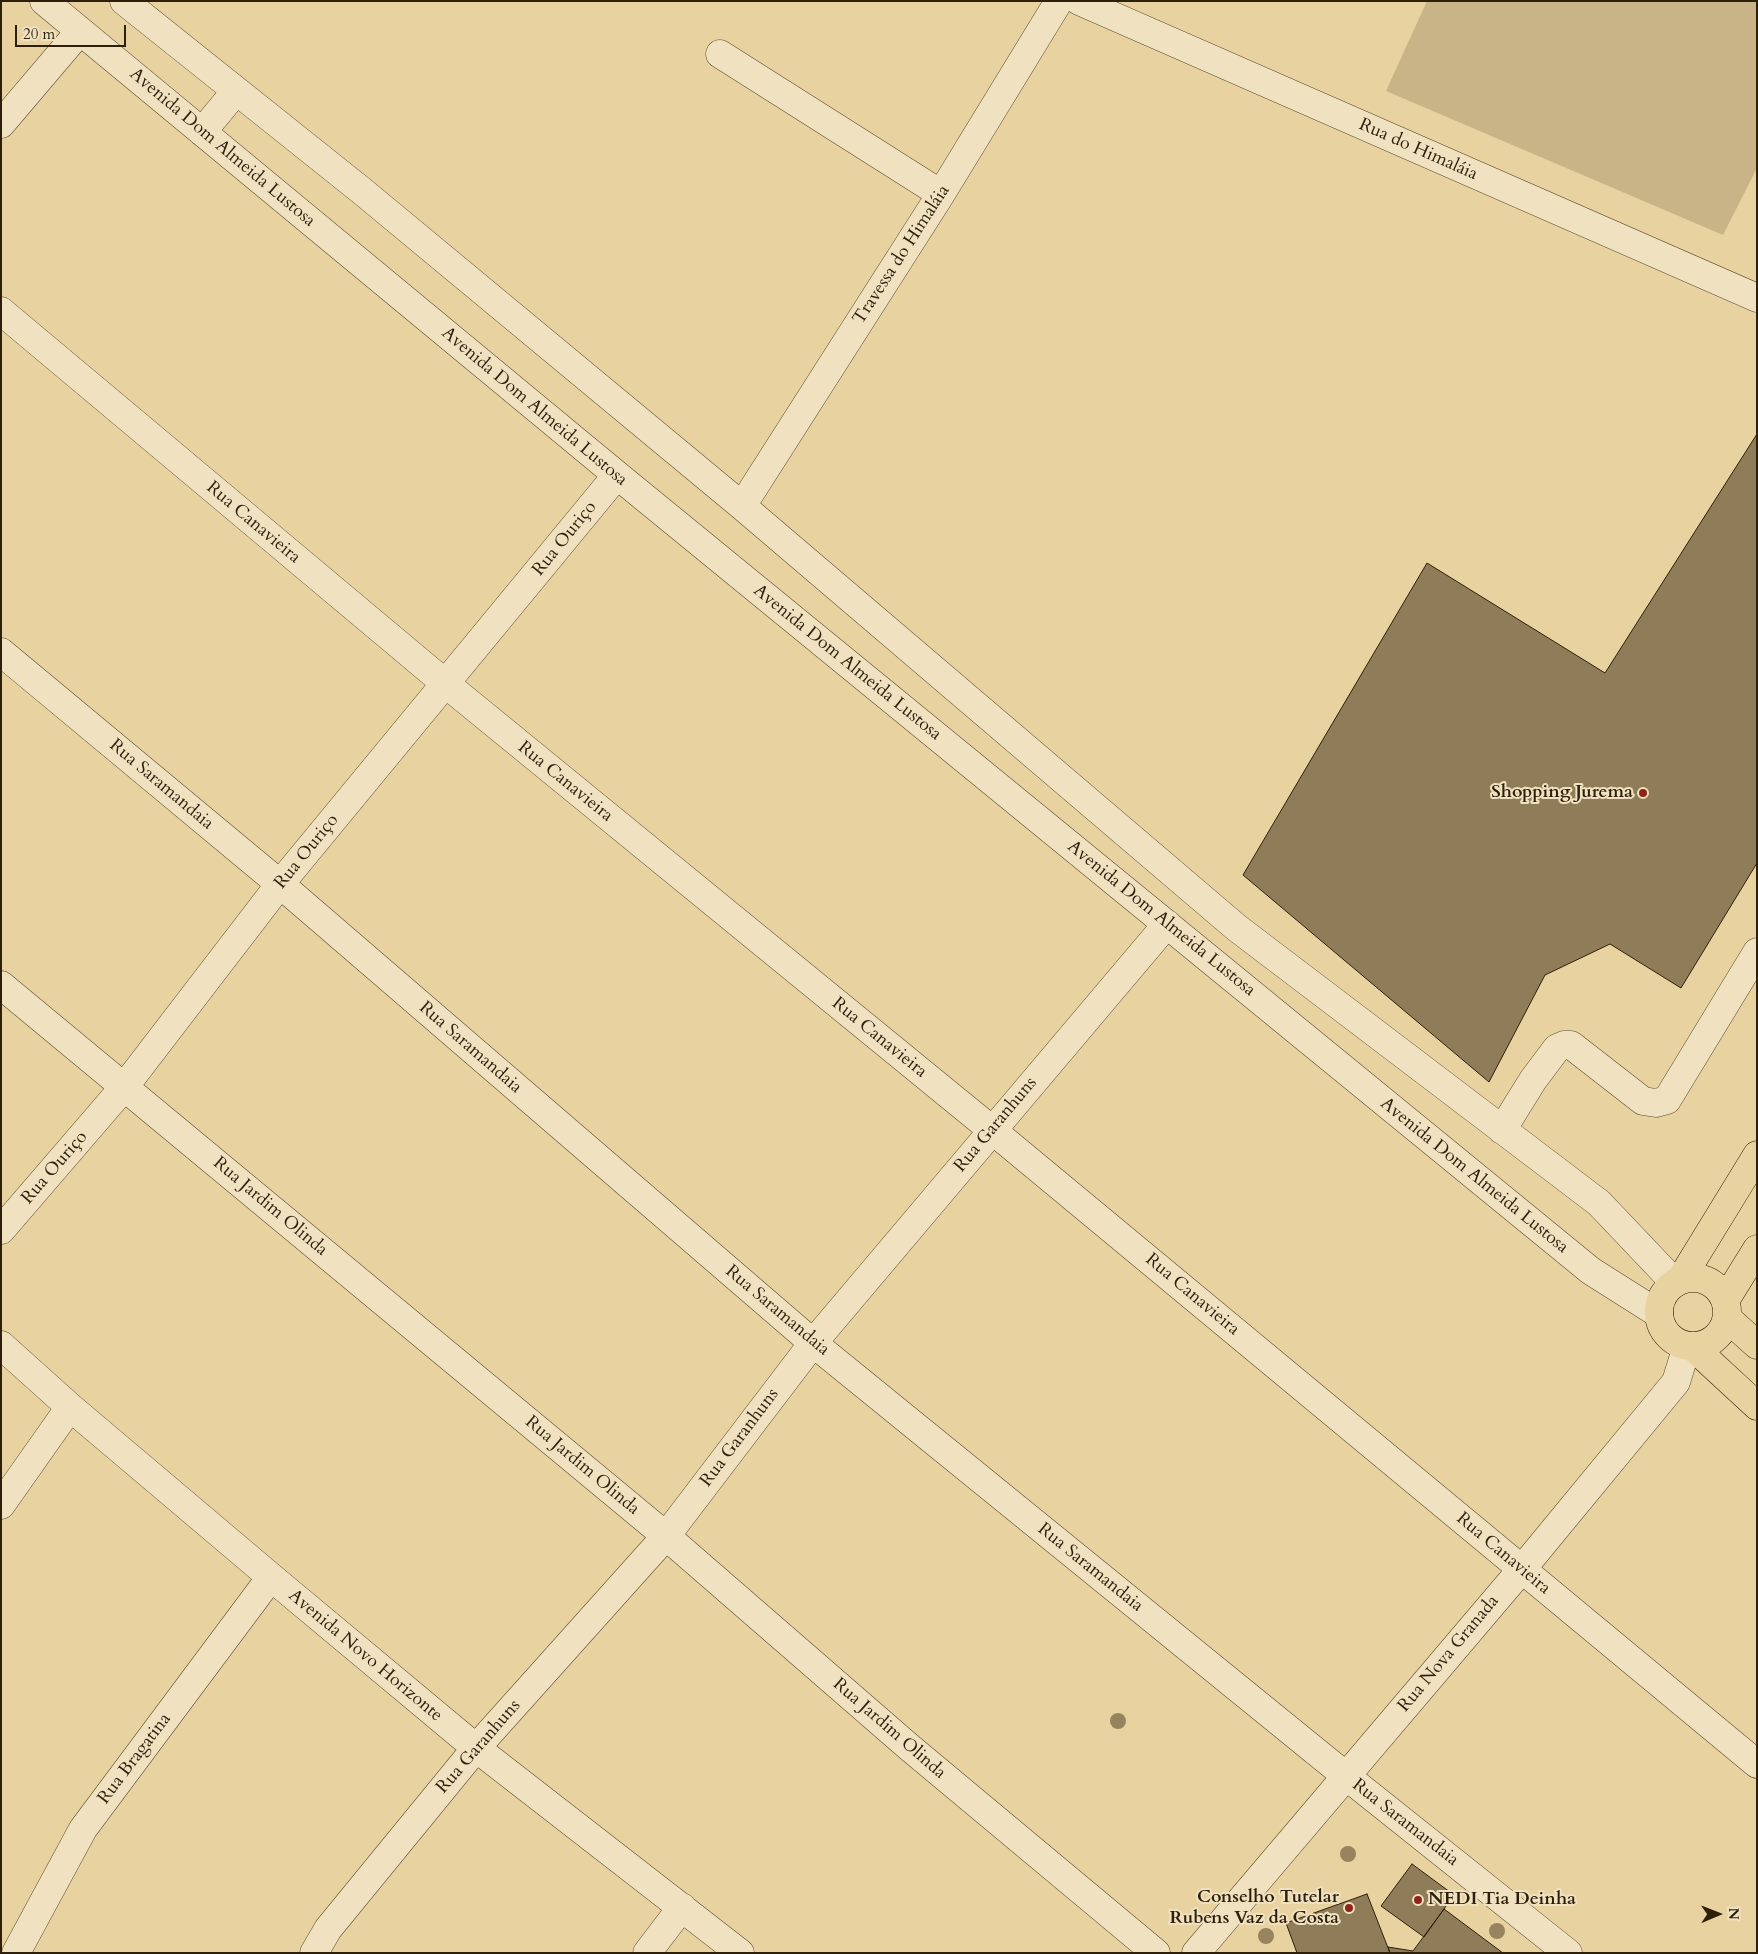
<!DOCTYPE html>
<meta charset="utf-8">
<style>
body{margin:0}
#map{position:relative;width:1758px;height:1954px;overflow:hidden;background:#e8d2a0;font-family:Cardo,serif}
canvas{display:block}
.frame{position:absolute;inset:0;border:2px solid #2e1f0a;pointer-events:none}
.north{position:absolute;left:1693px;top:1889px;width:50px;height:50px;-webkit-text-stroke:4px #f0e2c1;paint-order:stroke;rotate:89deg;font-size:14px;font-weight:700;line-height:20px;text-align:center;color:#2e1f0a}
.north::after{content:'';display:block;margin:auto;width:18px;height:22px;background:#2e1f0a;clip-path:polygon(50% 0,100% 100%,50% 72%,0 100%)}
.scale{position:absolute;left:15px;top:25px;width:111px;height:22px;box-sizing:border-box;border:2px solid #2e1f0a;border-top:0;padding-left:6px;font-size:15px;line-height:18px;white-space:nowrap;color:#2e1f0a;-webkit-text-stroke:4px #f0e2c1;paint-order:stroke}
</style>
<div id="map">
<canvas width="1758" height="1954"></canvas>
<div class="frame"></div>
<div class="north">N</div>
<div class="scale">20 m</div>
</div>
<script>
const c = document.querySelector('canvas').getContext('2d');
c.lineJoin = 'round';
function fill(path, color) { c.fillStyle = color; c.fill(path, 'evenodd'); }
const shape = rows => new Path2D(rows.map(r => 'M' + r).join(''));
function stroke(path, color, width, dash) { c.strokeStyle = color; c.lineWidth = width; c.lineCap = dash ? 'butt' : 'round'; c.setLineDash(dash || []); c.stroke(path); }
function write(font, color, halo, rows, align = 'center') {
  c.font = font + ' Cardo,serif'; c.lineWidth = 4; c.setLineDash([]); c.textBaseline = 'middle'; c.strokeStyle = halo; c.fillStyle = color; for (const [text, x, y, turn = 0] of rows) {
    c.save(); c.translate(x, y); c.rotate((+turn || 0) * Math.PI / 180); c.textAlign = isNaN(turn) ? turn : align; if (halo) c.strokeText(text, 0, 0); c.fillText(text, 0, 0); c.restore();
  }
}
const green = shape([
 [1427,1,1757,1,1757,168,1723,235,1386,91]
]);
const building = shape([
 [1757,434,1757,863,1681,988,1610,944,1545,975,1489,1082,1243,875,1427,563,1605,673,1757,434],
 [1412,1864,1454,1895,1424,1937,1381,1906,1412,1864],
 [1367,1894,1390,1953,1297,1953,1286,1923,1367,1894],
 [1444,1909,1503,1953,1390,1953,1388,1947,1413,1951,1444,1909]
]);
const minor = shape([
 [44,1,617,475,1591,1271,1659,1314],
 [124,1,362,191,742,506,1237,928,1599,1203,1675,1283],
 [1079,1,1757,298],
 [720,54,941,194],
 [1,124,80,31],
 [202,132,236,91],
 [1,311,446,684,992,1130,1757,1764],
 [742,506,941,194,1059,1],
 [1,652,280,884,813,1343,1346,1776,1568,1953],
 [1,985,666,1536,909,1747,1156,1953],
 [1502,1130,1533,1080,1557,1048,1564,1045,1571,1045,1643,1101,1656,1103,1667,1100,1757,952],
 [1,1230,125,1086,280,884,617,475],
 [1,1345,70,1407,271,1577,476,1748,740,1953],
 [1,1505,70,1407],
 [16,1953,83,1829,271,1577],
 [314,1953,328,1929,476,1748,666,1536,813,1343,1167,924],
 [647,1953,682,1907],
 [1196,1953,1522,1569,1676,1382,1687,1346]
]);
const major = shape([
 '1659 1312a34 34 0 1 1 68 0a34 34 0 1 1-68 0Z',
 [1681,1279,1757,1155],
 [1726,1299,1757,1249],
 [1727,1318,1757,1345],
 [1692,1346,1757,1406]
]);
const trees = [
 [1118,1721],
 [1348,1854],
 [1497,1931],
 [1266,1936]
];
const markers = [
 [1643,793,5,"#8f2418"],
 [1418,1900,5,"#8f2418"],
 [1349,1908,5,"#8f2418"]
];
const streetNames = [
 ["Avenida Dom Almeida Lustosa",222,148,40],
 ["Rua do Himaláia",1418,150,24],
 ["Travessa do Himaláia",902,255,-57],
 ["Avenida Dom Almeida Lustosa",534,407,40],
 ["Rua Canavieira",253,523,40],
 ["Rua Ouriço",565,539,-51],
 ["Avenida Dom Almeida Lustosa",847,663,39],
 ["Rua Canavieira",565,782,39],
 ["Rua Saramandaia",161,785,40],
 ["Rua Ouriço",307,852,-51],
 ["Avenida Dom Almeida Lustosa",1161,919,39],
 ["Rua Canavieira",879,1038,39],
 ["Rua Saramandaia",470,1048,41],
 ["Rua Garanhuns",996,1125,-50],
 ["Rua Ouriço",55,1168,-49],
 ["Avenida Dom Almeida Lustosa",1474,1176,39],
 ["Rua Jardim Olinda",270,1207,40],
 ["Rua Canavieira",1192,1295,40],
 ["Rua Saramandaia",777,1311,40],
 ["Rua Garanhuns",740,1438,-53],
 ["Rua Jardim Olinda",582,1466,40],
 ["Rua Canavieira",1503,1554,40],
 ["Rua Saramandaia",1090,1568,39],
 ["Rua Nova Granada",1449,1654,-50],
 ["Avenida Novo Horizonte",365,1656,40],
 ["Rua Jardim Olinda",889,1729,41],
 ["Rua Garanhuns",479,1747,-49],
 ["Rua Bragatina",135,1759,-53],
 ["Rua Saramandaia",1405,1823,38]
];
const poiNames = [
 ["Shopping Jurema",1633,793],
 ["Conselho Tutelar",1339,1898],
 ["Rubens Vaz da Costa",1339,1919],
 ["NEDI Tia Deinha",1428,1900,"left"]
];
fill(green, '#c8b486');
fill(building, '#8f7c58');
stroke(building, '#2e1f0a', 1);
stroke(minor, '#5c4c30', 29);
stroke(major, '#2e1f0a', 29);
stroke(minor, '#f0e2c1', 28);
stroke(major, '#e8d2a0', 28);
c.fillStyle = '#97845f';
for (const [x, y] of trees) { c.beginPath(); c.arc(x, y, 8, 0, 2 * Math.PI); c.fill(); }
for (const [x, y, r, color] of markers) { const dot = new Path2D(); dot.arc(x, y, r, 0, 2 * Math.PI); c.fillStyle = color; c.fill(dot); stroke(dot, '#f0e2c1', 2); }
write('18px', '#2e1f0a', '#f0e2c1', streetNames);
write('bold 18px', '#2e1f0a', '#f0e2c1', poiNames, 'right');
</script>
